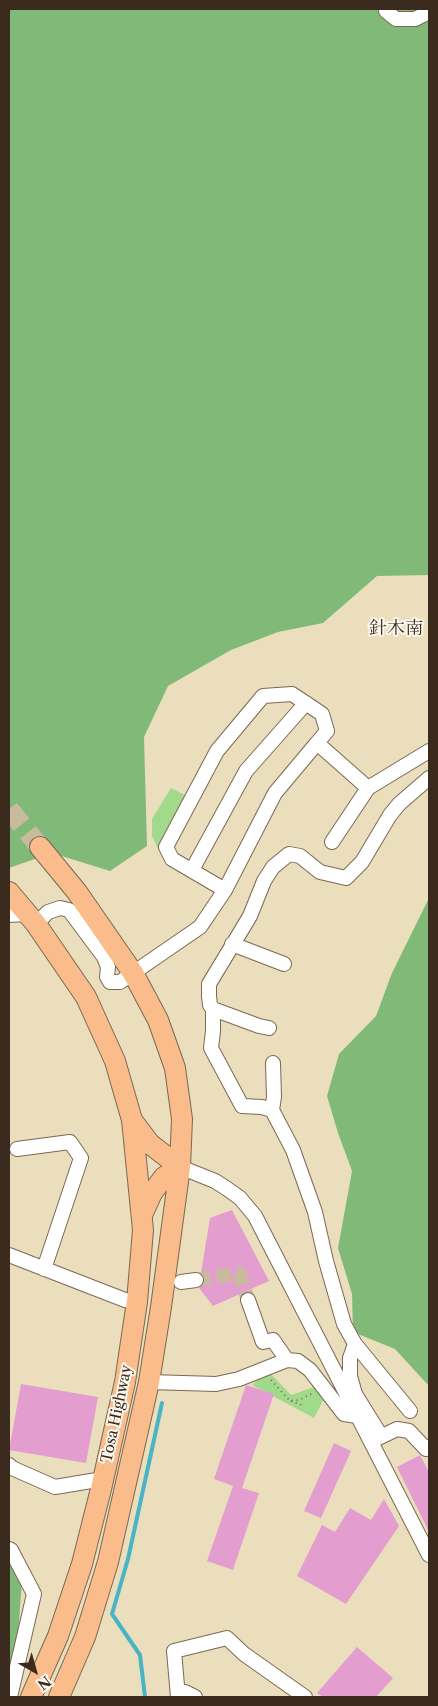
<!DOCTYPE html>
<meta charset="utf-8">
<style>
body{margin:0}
#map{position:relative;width:438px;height:1706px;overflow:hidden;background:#ebdebc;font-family:"Libre Caslon Text",serif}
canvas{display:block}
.frame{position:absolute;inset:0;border:10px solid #3b2a1e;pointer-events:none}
.north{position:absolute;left:10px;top:1646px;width:50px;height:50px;-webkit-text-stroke:4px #fbf7ec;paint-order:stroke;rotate:142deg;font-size:14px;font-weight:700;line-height:20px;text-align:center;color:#3b2a1e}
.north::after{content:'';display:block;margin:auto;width:18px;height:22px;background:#3b2a1e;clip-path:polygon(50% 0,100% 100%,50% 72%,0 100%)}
</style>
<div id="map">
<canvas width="438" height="1706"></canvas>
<div class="frame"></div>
<div class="north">N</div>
</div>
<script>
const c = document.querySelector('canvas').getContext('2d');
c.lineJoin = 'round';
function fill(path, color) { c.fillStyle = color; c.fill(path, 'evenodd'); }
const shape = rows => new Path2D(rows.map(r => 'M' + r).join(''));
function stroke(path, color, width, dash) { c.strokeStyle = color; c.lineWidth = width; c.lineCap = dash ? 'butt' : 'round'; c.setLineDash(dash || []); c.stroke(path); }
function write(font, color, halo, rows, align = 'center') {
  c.font = font + ' "Libre Caslon Text","Noto Serif JP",serif'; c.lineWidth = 4; c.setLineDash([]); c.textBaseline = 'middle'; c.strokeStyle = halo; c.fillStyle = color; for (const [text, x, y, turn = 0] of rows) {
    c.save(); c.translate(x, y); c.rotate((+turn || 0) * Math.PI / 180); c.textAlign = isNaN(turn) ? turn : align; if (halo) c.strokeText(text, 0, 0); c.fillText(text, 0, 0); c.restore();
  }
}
const green = shape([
 [171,788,187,796,159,851,152,836,152,819],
 [268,1371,291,1395,317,1386,325,1397,314,1418,252,1385]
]);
const forest = shape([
 [9,9,429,9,429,575,377,576,323,623,278,632,231,650,168,686,144,737,147,846,110,871,52,853,9,868],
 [429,898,429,1386,395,1349,353,1332,352,1294,338,1248,352,1171,338,1133,327,1096,339,1054,376,1016,392,973],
 [9,1563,22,1579,16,1665,9,1691]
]);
const stream = shape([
 [145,1697,140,1655,112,1614,128,1559,162,1403]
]);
const building = shape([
 [232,1210,269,1281,213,1306,199,1288,204,1283,205,1278,201,1273,210,1218],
 [21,1384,98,1397,86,1463,9,1450],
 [246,1385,274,1394,242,1488,259,1493,233,1570,207,1561,233,1486,214,1479],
 [334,1443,351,1451,321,1518,304,1511],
 [420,1455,429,1472,429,1532,397,1467],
 [384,1499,399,1526,346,1604,297,1576,322,1525,335,1532,350,1508,371,1520],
 [357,1647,393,1678,376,1697,323,1697,317,1693]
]);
const minorTunnel = shape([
 [196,1280,239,1273,248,1300]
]);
const highwayTunnel = shape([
 [9,809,40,847]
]);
const path = shape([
 [271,1380,290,1401,299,1400,313,1393],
 [291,1401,305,1406]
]);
const minor = shape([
 [386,9,386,11,396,19,415,19,429,12],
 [332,842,368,788],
 [192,870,246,771,306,703],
 [225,890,172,859,166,847,217,751,263,696,292,694,322,714,327,731,317,743],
 [9,915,27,914],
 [36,924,48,912,60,908,69,910,104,957,108,967,107,977,110,982,120,982,200,927,225,890,275,793,317,743,368,788,429,751],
 [232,944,284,964],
 [213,1009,259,1026,269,1028],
 [272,1110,274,1097,273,1063],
 [17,1149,70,1142,81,1158,44,1269],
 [180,1167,215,1181,226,1188,240,1198,255,1216,429,1555],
 [9,1255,125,1300,137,1302],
 [181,1282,196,1280],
 [248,1300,263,1342,273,1340,287,1360],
 [355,1344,410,1411],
 [149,1382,216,1384,239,1379,287,1360,298,1361,310,1370,344,1414,357,1416],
 [381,1436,355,1394,350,1376,350,1358,355,1344,344,1324,326,1261,315,1212,293,1150,272,1110,262,1107,242,1106,211,1048,213,1031,213,1009,210,1005,209,996,209,984,250,916,264,881,273,867,289,854,300,856,320,872,346,878,362,862,390,815,399,804,429,778],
 [374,1440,397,1429,409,1431,426,1449,429,1447],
 [9,1465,12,1468,55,1487,103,1479],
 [9,1549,11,1550,34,1594,10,1697],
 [178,1692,185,1692,195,1697],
 [178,1697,174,1651,227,1638,244,1654,305,1697]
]);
const highway = shape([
 [40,847,77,892,133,973,158,1020,175,1068,182,1119,180,1167,161,1307,149,1382,108,1562,85,1637,59,1697],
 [9,892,36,924,86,997,115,1061,132,1120,143,1230,137,1302,125,1382,101,1489,82,1564,58,1636,31,1697],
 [132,1120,150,1144,180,1167],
 [142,1215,152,1193,164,1177,180,1167]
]);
const streetNames = [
 ["Tosa Highway",117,1414,-78]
];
const quarterNames = [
 ["針木南",396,629]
];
fill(green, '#a2da8c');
fill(forest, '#81ba78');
stroke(stream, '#48b4c5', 4);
fill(building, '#e39dce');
stroke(minorTunnel, '#c8ba9c', 14, [14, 7]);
stroke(highwayTunnel, '#c8ba9c', 20, [20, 10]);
stroke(minor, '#796955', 16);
stroke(highway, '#796955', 22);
stroke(path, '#796955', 2, [1, 4]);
stroke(minor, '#fff', 14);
stroke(highway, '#f9bc8a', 20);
write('15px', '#3b2a1e', '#fbf7ec', streetNames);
write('18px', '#3b2a1e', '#fbf7ec', quarterNames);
</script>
